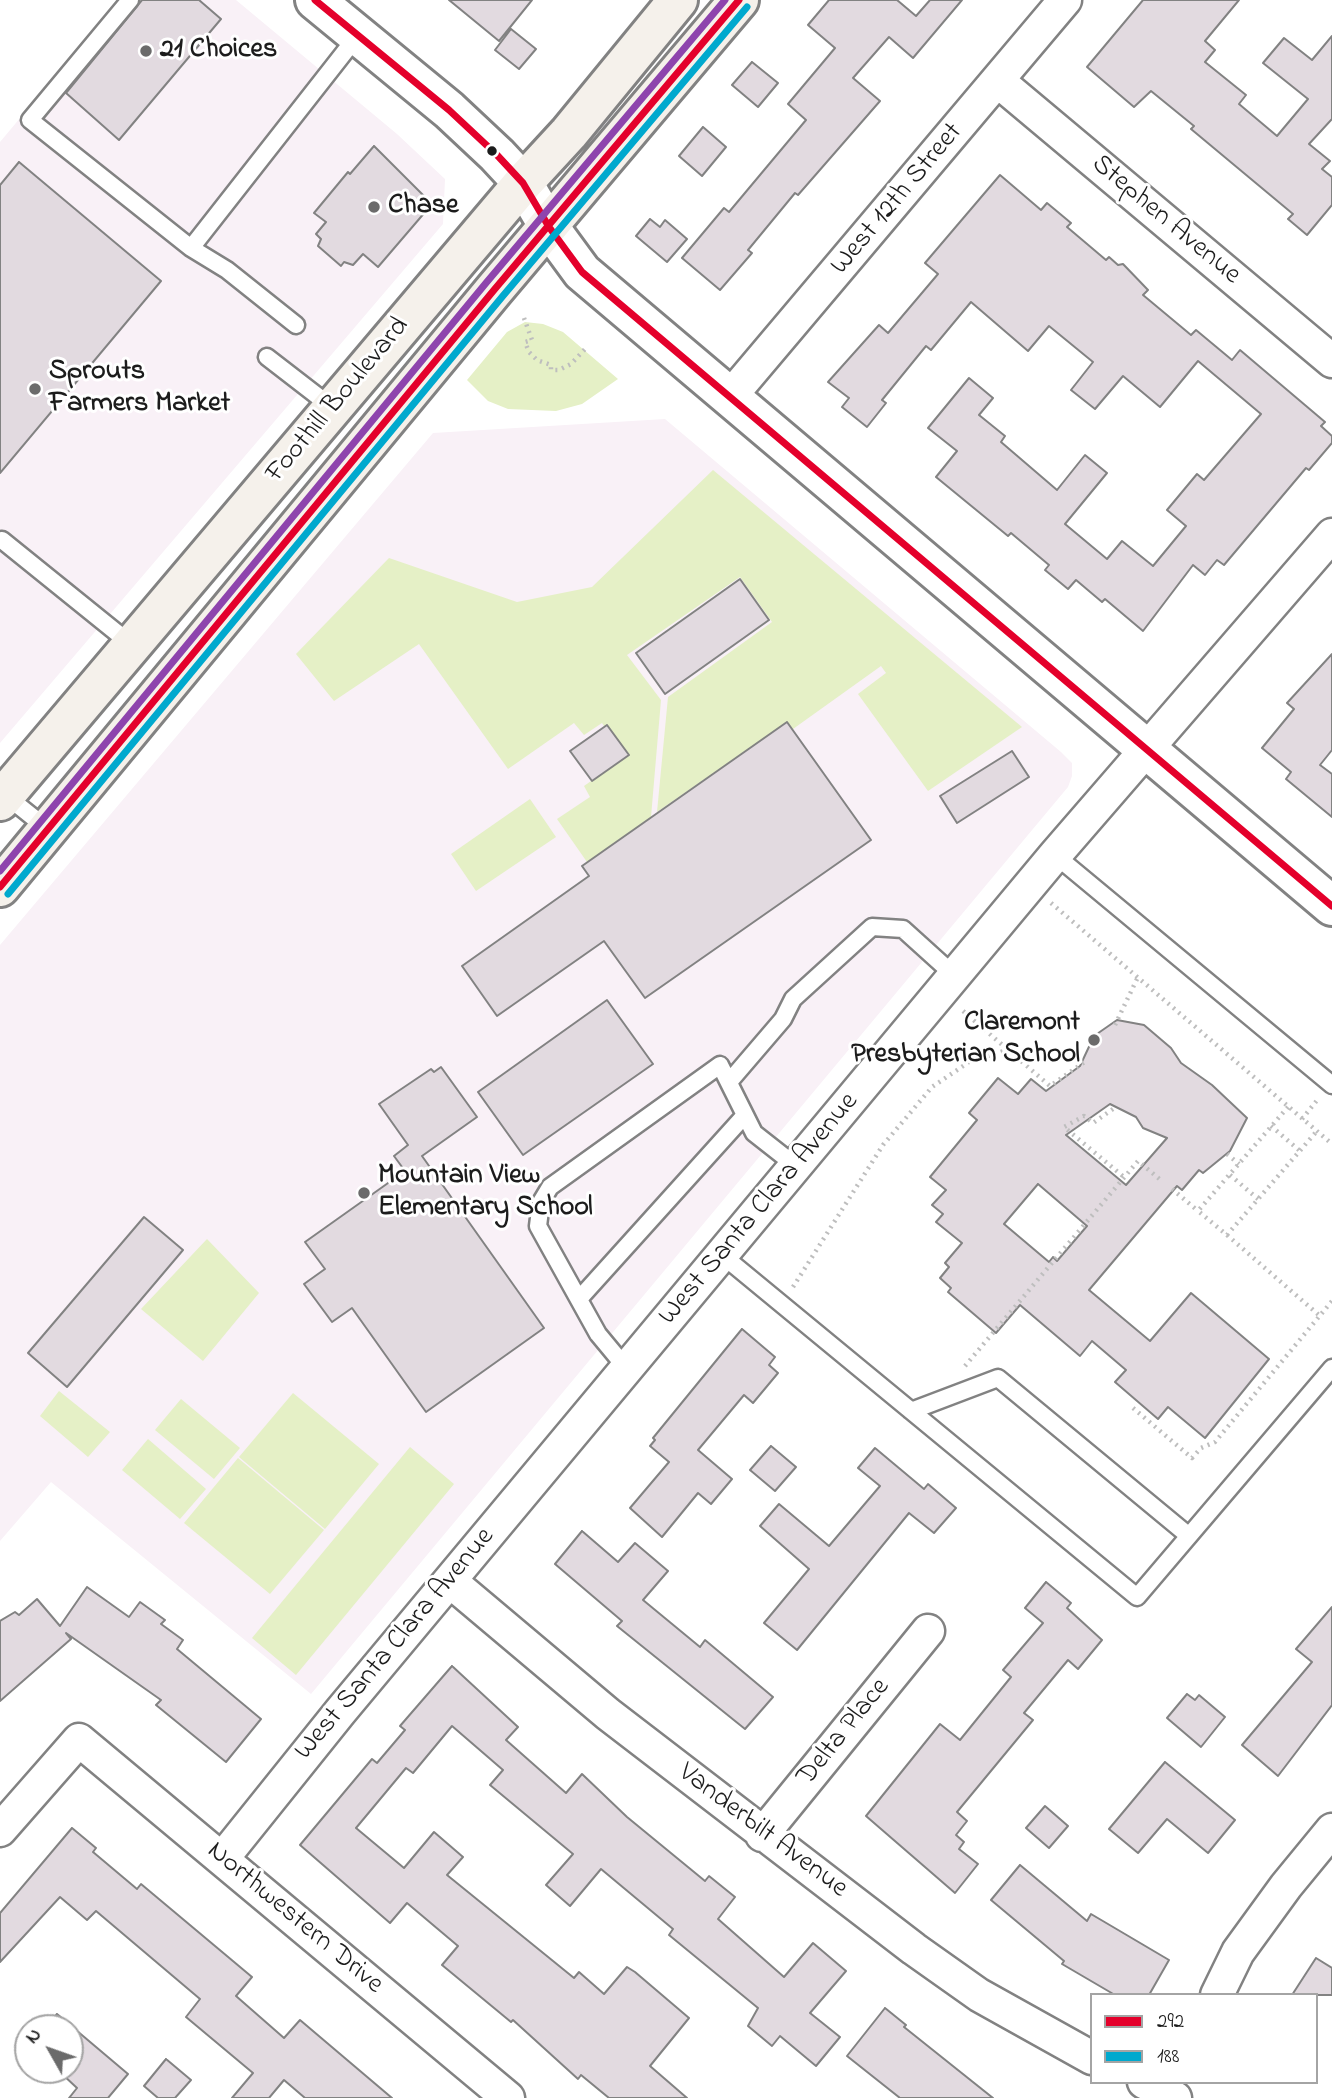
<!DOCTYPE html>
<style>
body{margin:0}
#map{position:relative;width:1332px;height:2098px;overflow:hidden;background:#fff;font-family:"Indie Flower",sans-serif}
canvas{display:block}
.legend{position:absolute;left:1090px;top:1993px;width:228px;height:91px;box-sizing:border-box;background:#fff;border:2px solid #a4a4a4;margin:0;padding:9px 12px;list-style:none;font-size:21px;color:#1c1c1c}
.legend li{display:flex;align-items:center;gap:14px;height:35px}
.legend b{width:35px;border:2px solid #a4a4a4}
.north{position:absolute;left:14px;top:2014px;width:70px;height:70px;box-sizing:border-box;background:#fff;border:2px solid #a4a4a4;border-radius:50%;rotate:310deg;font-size:19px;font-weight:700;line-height:28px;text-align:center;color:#1c1c1c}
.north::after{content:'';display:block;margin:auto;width:24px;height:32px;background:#6b6b6b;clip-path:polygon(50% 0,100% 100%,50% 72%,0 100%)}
</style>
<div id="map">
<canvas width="1332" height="2098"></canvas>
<ul class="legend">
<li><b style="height:9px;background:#e4002b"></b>292</li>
<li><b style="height:9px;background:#00a9ce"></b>188</li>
</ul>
<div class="north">N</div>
</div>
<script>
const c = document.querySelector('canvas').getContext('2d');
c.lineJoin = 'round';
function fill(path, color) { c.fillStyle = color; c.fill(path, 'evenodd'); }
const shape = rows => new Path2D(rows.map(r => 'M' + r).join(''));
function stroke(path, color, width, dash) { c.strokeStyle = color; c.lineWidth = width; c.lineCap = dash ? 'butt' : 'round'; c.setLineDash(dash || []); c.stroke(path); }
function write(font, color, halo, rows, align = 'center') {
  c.font = font + ' "Indie Flower",sans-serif'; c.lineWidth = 6; c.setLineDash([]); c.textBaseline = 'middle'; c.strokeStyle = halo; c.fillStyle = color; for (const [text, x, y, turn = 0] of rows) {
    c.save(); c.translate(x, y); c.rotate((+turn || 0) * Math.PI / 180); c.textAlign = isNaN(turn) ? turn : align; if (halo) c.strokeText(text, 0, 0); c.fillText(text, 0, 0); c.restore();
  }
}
const built = shape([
 [119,0,236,0,397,134,445,179,443,224,0,743,0,142],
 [665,419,1061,752,1072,763,1072,776,1068,787,311,1694,51,1482,0,1541,0,945,433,433]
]);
const green = shape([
 [525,322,543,324,563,332,618,379,582,404,556,411,508,409,488,401,467,380,507,332],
 [713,470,1022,727,928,791,858,694,886,673,881,666,793,729,787,722,657,812,668,697,772,622,740,577,627,655,661,700,651,817,587,862,557,819,590,797,584,786,625,757,602,723,584,735,574,723,508,769,419,644,334,701,296,654,389,558,517,602,592,587],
 [530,799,556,837,476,891,451,854],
 [207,1239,259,1293,203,1361,141,1309],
 [59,1391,110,1432,88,1457,40,1416],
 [293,1393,379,1464,325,1529,239,1457],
 [181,1399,240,1448,214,1479,155,1430],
 [148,1439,206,1489,180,1519,122,1470],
 [410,1447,454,1484,296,1675,252,1638],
 [238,1458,324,1530,270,1594,184,1523]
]);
const building = shape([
 [142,0,199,0,221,19,119,140,66,93,142,0],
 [449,0,532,0,499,41,449,0],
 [829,0,897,0,916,16,930,0,962,0,913,58,889,37,853,78,880,101,798,195,795,193,748,250,752,253,720,290,682,258,724,208,729,212,806,120,788,104,835,48,808,25,829,0],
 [1143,0,1239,0,1205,41,1215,50,1205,62,1246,95,1239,104,1277,136,1308,99,1263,63,1284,38,1312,60,1332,36,1332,119,1309,144,1330,161,1322,169,1332,177,1332,205,1307,235,1288,219,1293,214,1191,129,1194,126,1151,91,1134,107,1087,67,1143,0],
 [511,29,536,49,519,69,495,50,511,29],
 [752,62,778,83,758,107,732,85,752,62],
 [703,127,726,147,702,176,679,156,703,127],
 [374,146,432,204,378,267,363,254,353,265,344,262,341,266,318,246,321,239,316,234,326,222,314,213,348,172,350,174,374,146],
 [19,162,161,281,0,473,0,185,19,162],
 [1000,175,1041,210,1047,203,1071,223,1067,227,1106,260,1109,257,1118,265,1123,264,1148,290,1143,295,1191,335,1196,330,1232,360,1240,350,1325,422,1321,426,1332,436,1332,443,1309,470,1306,468,1224,565,1217,560,1205,575,1193,565,1143,631,1105,599,1102,602,1076,580,1068,589,1045,570,1049,565,1011,533,1008,536,936,477,957,451,928,428,969,378,993,398,979,415,1005,436,1001,442,1057,490,1085,455,1107,473,1065,524,1107,559,1122,541,1153,566,1186,526,1167,510,1197,474,1204,480,1261,414,1198,361,1160,407,1123,376,1095,409,1071,390,1093,362,1049,326,1028,351,971,302,931,350,926,346,882,400,886,403,867,427,842,407,849,398,828,382,879,325,888,333,938,274,925,263,1000,175],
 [650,219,660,227,665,220,687,239,667,262,636,236,650,219],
 [740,579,769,620,665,694,636,653,740,579],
 [1332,654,1332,750,1320,765,1332,774,1332,817,1286,779,1291,772,1262,748,1294,709,1287,703,1332,654],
 [787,722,871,840,645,998,604,941,497,1016,462,966,589,876,582,866,787,722],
 [607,725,629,755,592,781,570,751,607,725],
 [1012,751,1029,777,957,823,940,796,1012,751],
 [607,1000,653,1064,523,1155,478,1092,607,1000],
 [1117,1020,1144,1025,1171,1048,1181,1063,1212,1085,1247,1118,1230,1151,1203,1173,1199,1170,1182,1190,1177,1186,1089,1290,1150,1341,1191,1293,1269,1359,1205,1438,1168,1407,1158,1419,1115,1382,1126,1370,1092,1341,1080,1356,1020,1305,996,1333,948,1292,951,1288,940,1278,949,1267,945,1263,962,1243,936,1222,943,1214,932,1205,946,1190,930,1177,977,1120,969,1113,998,1078,1018,1094,1031,1079,1046,1091,1080,1066,1094,1036,1117,1020],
 [1110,1104,1136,1117,1143,1128,1167,1138,1126,1185,1066,1135,1110,1104],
 [1038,1184,1087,1226,1057,1261,1053,1257,1049,1262,1004,1224,1038,1184],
 [441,1067,477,1117,422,1156,544,1328,426,1412,352,1308,332,1322,304,1284,325,1269,305,1242,405,1171,394,1156,408,1145,379,1104,431,1069,434,1072,441,1067],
 [144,1217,183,1250,67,1387,28,1353,144,1217],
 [742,1329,775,1357,769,1365,778,1373,753,1403,744,1395,698,1450,732,1479,711,1504,698,1493,662,1537,630,1508,669,1462,650,1446,655,1440,653,1438,742,1329],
 [771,1446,796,1467,775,1491,750,1470,771,1446],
 [875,1448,924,1489,928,1484,956,1508,934,1533,909,1513,797,1650,764,1623,809,1569,760,1526,779,1504,829,1546,880,1486,858,1468,875,1448],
 [582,1531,618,1562,635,1543,668,1571,643,1600,700,1647,705,1640,773,1697,745,1729,617,1626,622,1621,555,1564,582,1531],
 [1046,1582,1071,1603,1067,1608,1102,1640,1078,1669,1068,1660,1024,1713,1033,1720,957,1812,967,1821,956,1835,964,1842,959,1849,978,1864,955,1893,866,1816,940,1724,960,1740,1011,1677,1003,1670,1043,1623,1025,1608,1046,1582],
 [87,1587,129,1617,140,1602,165,1620,161,1624,183,1640,177,1649,261,1719,226,1762,156,1705,161,1700,66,1633,71,1639,0,1701,0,1621,15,1612,19,1615,37,1599,60,1626,87,1587],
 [1332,1607,1332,1705,1278,1776,1242,1745,1312,1662,1296,1649,1332,1607],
 [452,1666,518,1727,506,1740,566,1793,582,1774,627,1817,705,1881,709,1876,735,1897,718,1919,784,1977,813,1943,846,1971,810,2013,840,2037,816,2066,780,2036,772,2046,748,2026,758,2008,669,1935,673,1929,601,1869,570,1906,546,1885,573,1854,490,1785,503,1770,452,1726,413,1773,406,1768,356,1828,404,1868,434,1832,463,1857,447,1875,574,1978,579,1972,604,1994,627,1967,635,1972,689,2018,650,2066,687,2098,609,2098,581,2075,578,2079,513,2020,511,2022,442,1965,458,1946,407,1903,390,1923,300,1845,372,1759,377,1763,405,1730,400,1726,452,1666],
 [1187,1694,1195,1700,1199,1695,1225,1717,1201,1747,1167,1718,1187,1694],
 [1165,1762,1235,1820,1208,1853,1167,1819,1138,1853,1109,1829,1165,1762],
 [1045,1806,1068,1826,1049,1848,1026,1828,1045,1806],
 [72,1828,96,1848,93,1852,137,1889,141,1884,252,1977,236,1996,284,2038,300,2020,392,2098,305,2098,284,2080,269,2098,232,2098,253,2073,186,2017,200,1999,96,1911,87,1920,60,1897,0,1962,0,1913,72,1828],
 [1020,1865,1087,1921,1091,1914,1169,1960,1149,1995,1115,1995,1062,1964,1064,1961,991,1900,1020,1865],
 [1316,1958,1332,1968,1332,1995,1292,1995,1316,1958],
 [885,2008,906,2025,904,2027,993,2098,900,2098,847,2056,885,2008],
 [57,2014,128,2074,108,2098,69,2098,77,2088,61,2073,61,2070,70,2070,70,2028,45,2028,57,2014],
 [166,2059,191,2080,175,2098,158,2098,144,2086,166,2059]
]);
const path = shape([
 [524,318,532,340,525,342,529,352,537,360,551,365,551,370,559,370,571,364,586,348],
 [1051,903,1332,1144],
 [963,1011,1050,1086,1086,1061],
 [1115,1025,1137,979],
 [1288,1107,1198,1211,1227,1235,1317,1131],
 [1113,1109,1093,1123,1084,1116,1064,1127,1124,1177],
 [1302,1119,1318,1099],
 [1271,1126,1300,1151],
 [1227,1154,1239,1164],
 [1230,1175,1258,1199],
 [1172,1189,1198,1211],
 [1227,1235,1320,1316],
 [793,1287,883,1145,932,1087,969,1062,1007,1050],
 [965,1366,1138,1161,1163,1182],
 [1133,1408,1192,1458,1201,1448,1215,1442,1332,1301]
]);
const lane = shape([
 [130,0,30,120,191,248,227,270,296,325],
 [191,248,358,35],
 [267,357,333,408],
 [2,540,132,645],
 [4,794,49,830],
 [1055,855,1332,1085],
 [729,1082,783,1019,793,999,872,927,903,929,955,976],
 [722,1255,1137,1597,1332,1368],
 [579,1299,745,1115],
 [627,1369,598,1334,538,1226,541,1202,550,1187,720,1065,754,1133,796,1166],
 [911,1411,998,1378,1189,1536]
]);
const street = shape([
 [998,81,1332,361],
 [729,398,1065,0],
 [450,1581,608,1714,914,1949,979,1995,1092,2058],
 [0,1830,79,1740,508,2098],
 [762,1835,928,1631],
 [222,1859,340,1712,1055,855,1332,535],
 [1217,1995,1238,1952,1286,1886,1332,1830],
 [1144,2082,1175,2098]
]);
const secondary = shape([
 [315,0,449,110,497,155,523,183,549,227,582,272,1332,906]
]);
const primary = shape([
 [0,801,523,183,569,133,678,0],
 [0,887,494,290,739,0]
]);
const bus1 = shape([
 [315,0,449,110,497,155,523,183,549,227,582,272,1332,906],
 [0,887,494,290,739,0]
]);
const bus2 = shape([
 [8,894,502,297,747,7]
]);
const bus3 = shape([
 [0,871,486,283,725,0]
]);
const markers = [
 [146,51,7,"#6b6b6b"],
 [492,151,6,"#1c1c1c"],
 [374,207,7,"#6b6b6b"],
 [35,389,7,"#6b6b6b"],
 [1094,1040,7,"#6b6b6b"],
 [364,1193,7,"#6b6b6b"]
];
const poiNames = [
 ["21 Choices",160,51],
 ["Chase",388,207],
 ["Sprouts",49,373],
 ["Farmers Market",49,405],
 ["Claremont",1080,1024,"right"],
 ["Presbyterian School",1080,1056,"right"],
 ["Mountain View",378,1177],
 ["Elementary School",378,1209]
];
const streetNames = [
 ["West 12th Street",898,200,-50],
 ["Stephen Avenue",1165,221,40],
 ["Foothill Boulevard",339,401,-50],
 ["West Santa Clara Avenue",760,1210,-50],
 ["West Santa Clara Avenue",396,1645,-50],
 ["Delta Place",845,1733,-51],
 ["Vanderbilt Avenue",762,1832,37],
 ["Northwestern Drive",294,1919,40]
];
fill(built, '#f9f1f7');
fill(green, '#e5f0c6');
fill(building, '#e2dae0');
stroke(building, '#828282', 2);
stroke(lane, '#828282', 21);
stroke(street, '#828282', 37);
stroke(secondary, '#828282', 44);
stroke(primary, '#828282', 44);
stroke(path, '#bebebe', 4.5, [2, 5]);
stroke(lane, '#fff', 16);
stroke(street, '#fff', 32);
stroke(secondary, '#fff', 38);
stroke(primary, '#f5f1eb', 38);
stroke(bus1, '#e4002b', 7);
stroke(bus2, '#00a9ce', 7);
stroke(bus3, '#8e44ad', 7);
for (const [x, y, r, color] of markers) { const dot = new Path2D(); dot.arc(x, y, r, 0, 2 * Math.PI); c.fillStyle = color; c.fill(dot); stroke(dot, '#fff', 2.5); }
write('bold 28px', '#1c1c1c', '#fff', poiNames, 'left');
write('28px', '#1c1c1c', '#fff', streetNames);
</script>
